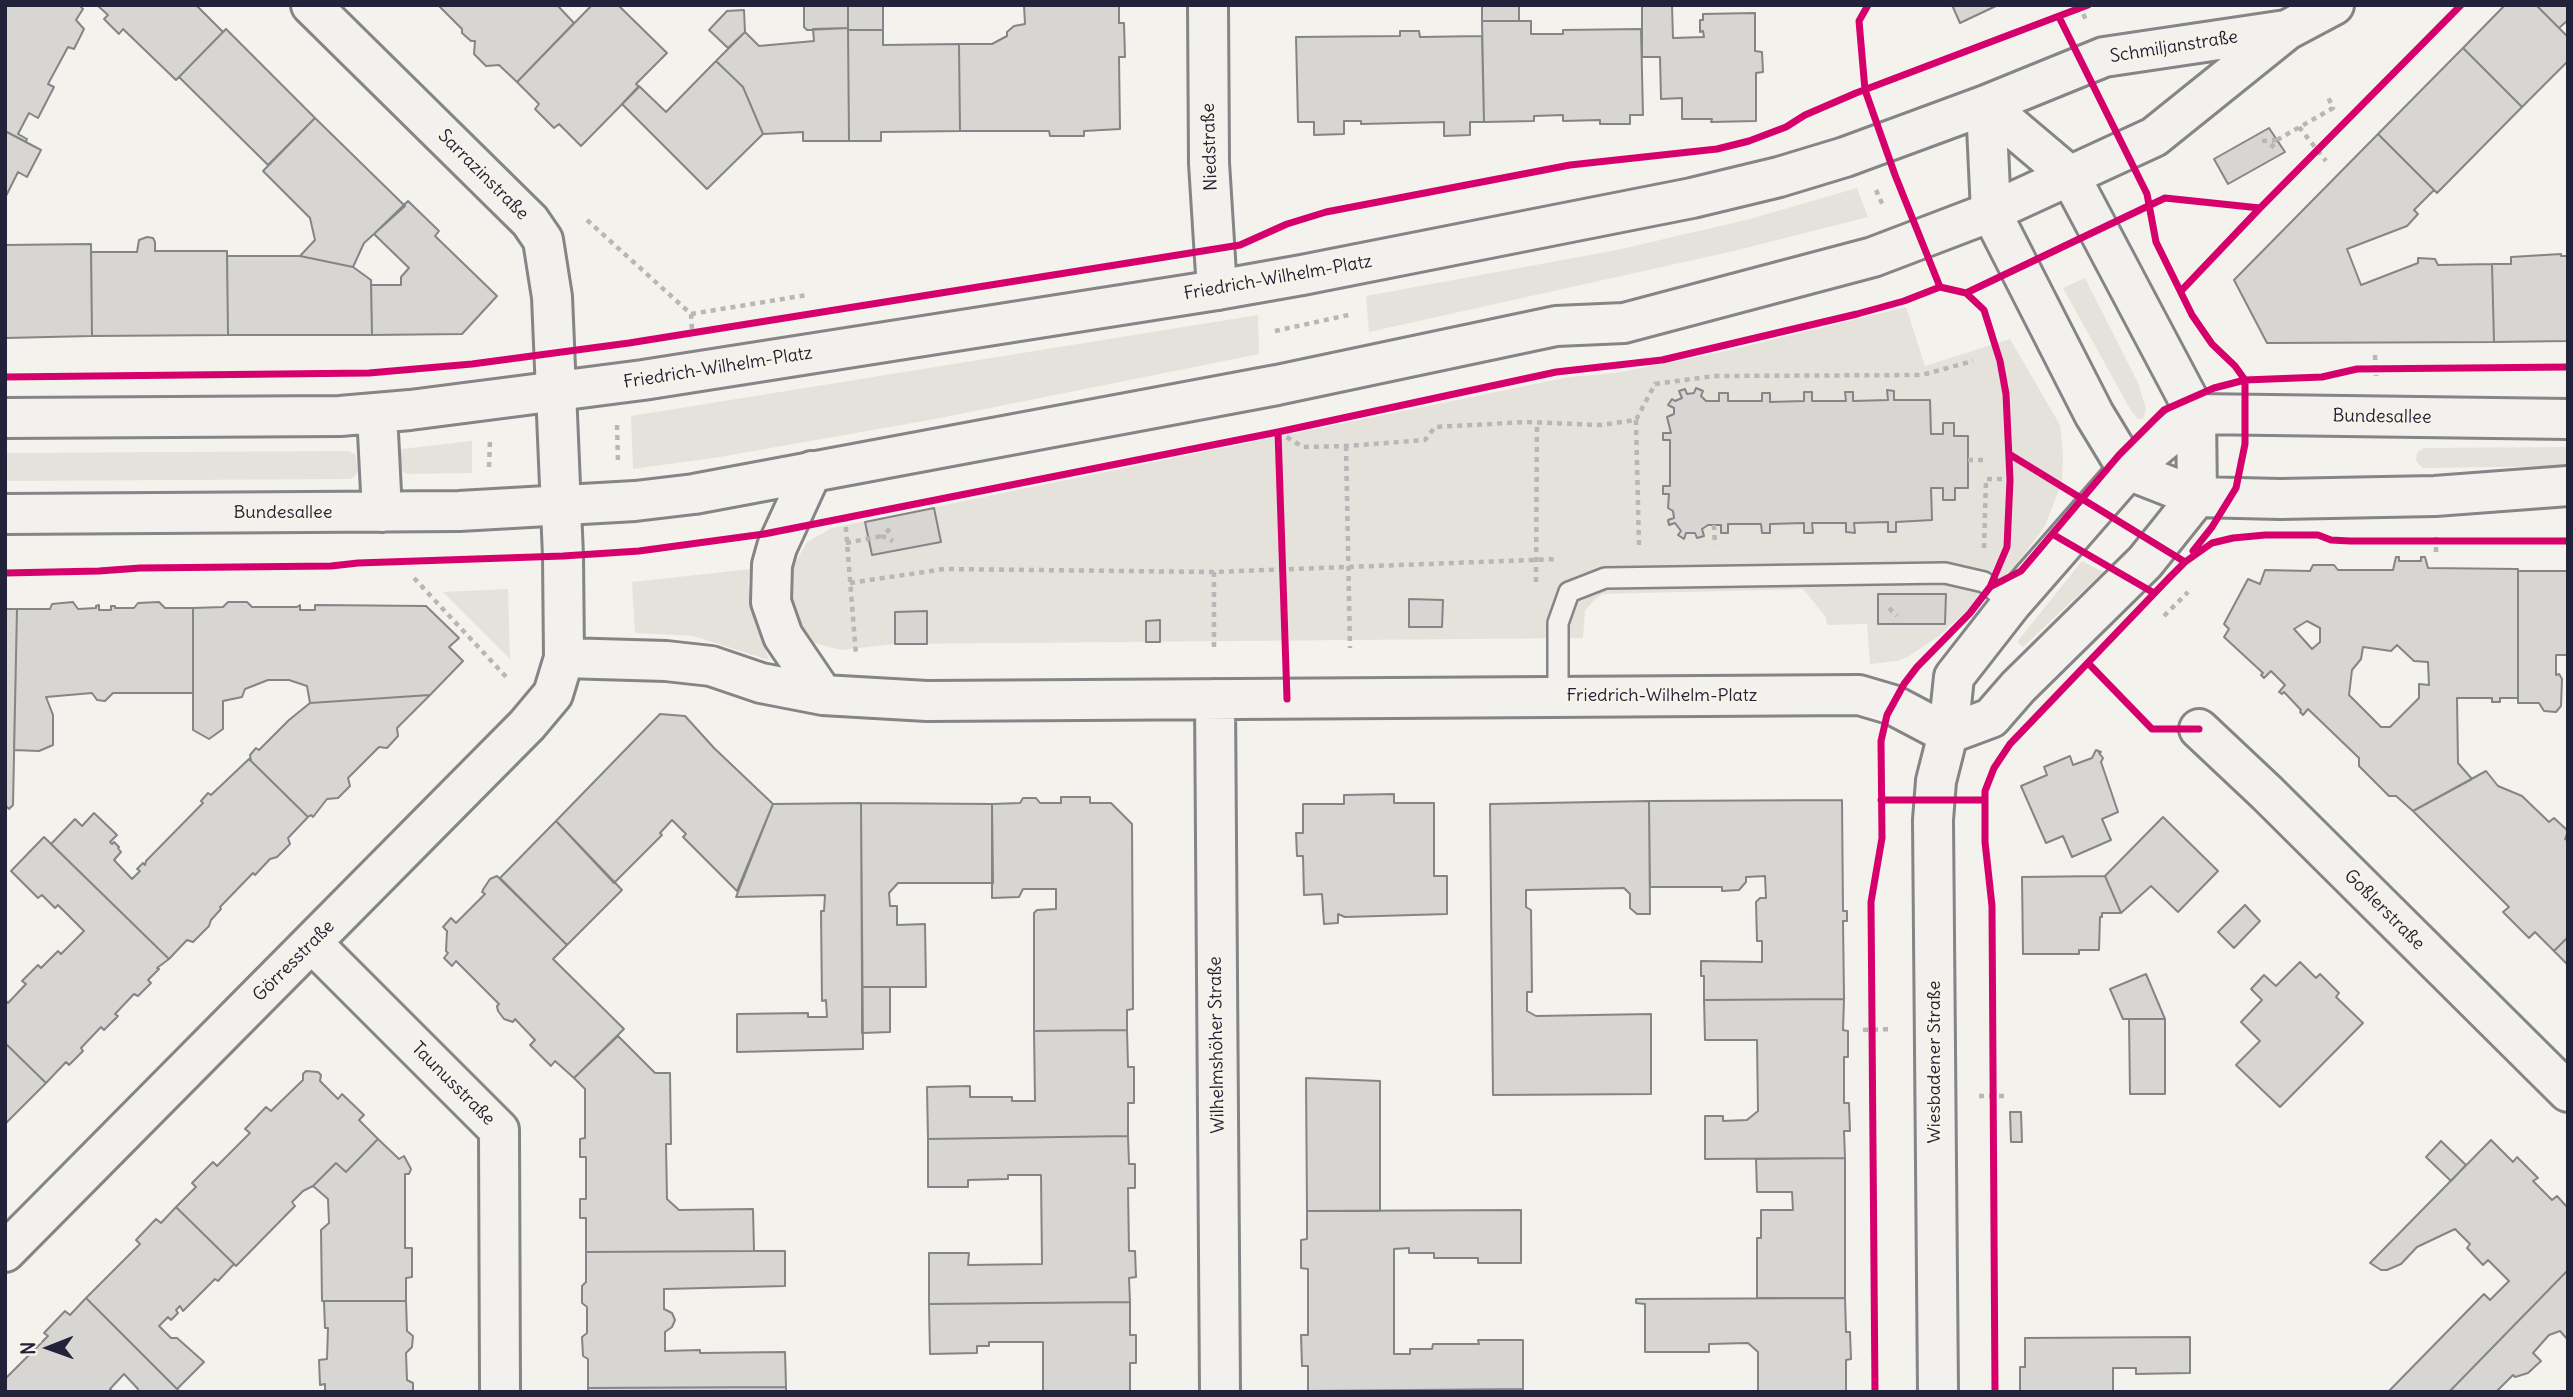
<!DOCTYPE html>
<meta charset="utf-8">
<style>
body{margin:0}
#map{position:relative;width:2573px;height:1397px;overflow:hidden;background:#f4f2ec;font-family:Delius,sans-serif}
canvas{display:block}
.frame{position:absolute;inset:0;border:7px solid #22223b;pointer-events:none}
.north{position:absolute;left:14px;top:1313px;width:70px;height:70px;-webkit-text-stroke:5px #f7f3e8;paint-order:stroke;rotate:269deg;font-size:19px;font-weight:700;line-height:28px;text-align:center;color:#22223b}
.north::after{content:'';display:block;margin:auto;width:24px;height:32px;background:#22223b;clip-path:polygon(50% 0,100% 100%,50% 72%,0 100%)}
</style>
<div id="map">
<canvas width="2573" height="1397"></canvas>
<div class="frame"></div>
<div class="north">N</div>
</div>
<script>
const c = document.querySelector('canvas').getContext('2d');
c.lineJoin = 'round';
function fill(path, color) { c.fillStyle = color; c.fill(path, 'evenodd'); }
const shape = rows => new Path2D(rows.map(r => 'M' + r).join(''));
function stroke(path, color, width, dash) { c.strokeStyle = color; c.lineWidth = width; c.lineCap = dash ? 'butt' : 'round'; c.setLineDash(dash || []); c.stroke(path); }
function write(font, color, halo, rows, align = 'center') {
  c.font = font + ' Delius,sans-serif'; c.lineWidth = 5; c.setLineDash([]); c.textBaseline = 'middle'; c.strokeStyle = halo; c.fillStyle = color; for (const [text, x, y, turn = 0] of rows) {
    c.save(); c.translate(x, y); c.rotate((+turn || 0) * Math.PI / 180); c.textAlign = isNaN(turn) ? turn : align; if (halo) c.strokeText(text, 0, 0); c.fillText(text, 0, 0); c.restore();
  }
}
const green = shape([
 [1857,188,1868,217,1734,251,1369,332,1366,296,1617,250,1750,219],
 [2085,278,2138,383,2146,409,2143,419,2138,419,2130,409,2063,288],
 [1906,307,1925,366,2010,339,2060,425,2063,455,2062,482,2045,526,2017,564,1939,636,1909,656,1897,661,1870,664,1867,624,1827,625,1826,617,1803,589,1603,594,1595,599,1585,611,1583,638,895,644,841,650,811,642,792,609,794,565,807,542,832,528,1569,377,1615,373,1722,352],
 [1258,315,1259,354,935,419,720,457,633,469,631,416],
 [472,441,472,473,407,474,401,470,399,452,402,449],
 [2568,447,2568,466,2423,468,2416,461,2417,453,2423,448],
 [348,451,355,454,358,471,356,475,350,479,5,481,5,453],
 [2082,561,2103,572,2023,647,2017,642],
 [750,569,748,583,752,610,769,660,693,636,635,633,632,582],
 [508,589,510,659,443,592]
]);
const building = shape([
 [5,5,83,5,81,7,83,9,76,20,84,29,74,49,68,47,48,84,54,87,38,118,29,113,18,134,27,139,26,142,5,131,5,5],
 [97,5,196,5,223,32,176,80,123,29,119,34,104,19,108,15,97,5],
 [438,5,557,5,574,23,517,82,499,65,486,66,474,54,475,41,471,41,462,33,462,29,438,5],
 [592,5,618,5,667,53,636,84,639,87,581,146,559,124,554,128,535,109,539,104,517,82,592,5],
 [804,5,848,5,848,28,807,30,804,27,804,5],
 [848,5,886,5,883,6,883,30,848,30,848,5],
 [1024,5,1119,5,1119,23,1124,23,1125,57,1119,57,1120,129,1084,131,1084,136,1050,136,1049,131,960,131,959,44,992,44,1007,36,1007,32,1014,26,1025,24,1024,5],
 [1482,5,1519,5,1519,21,1482,21,1482,5],
 [1642,5,1672,5,1673,38,1704,37,1703,31,1700,32,1700,20,1703,20,1703,14,1755,13,1755,51,1762,52,1763,72,1756,73,1756,121,1711,122,1712,119,1682,119,1682,98,1661,99,1660,57,1642,57,1642,5],
 [1952,5,1998,5,1960,23,1952,5],
 [2505,5,2536,5,2568,37,2568,61,2522,107,2463,48,2505,5],
 [2536,5,2568,5,2568,20,2559,28,2536,5],
 [744,10,745,32,728,48,709,30,727,11,744,10],
 [1482,21,1531,21,1531,34,1563,34,1563,30,1641,29,1643,115,1630,115,1630,124,1600,124,1600,120,1563,121,1563,115,1534,116,1534,121,1484,122,1482,21],
 [848,28,849,141,803,141,803,132,763,134,743,87,716,61,745,32,759,46,814,41,813,29,848,28],
 [226,29,315,118,268,165,179,77,226,29],
 [848,30,883,30,883,45,959,44,960,131,881,132,881,141,849,141,848,30],
 [1400,31,1419,31,1420,37,1482,36,1484,122,1470,122,1470,135,1444,136,1444,122,1361,124,1361,121,1344,121,1344,134,1314,135,1314,122,1298,122,1296,37,1400,36,1400,31],
 [2463,48,2522,107,2437,193,2378,134,2463,48],
 [716,61,743,87,763,134,707,189,622,104,639,86,666,112,716,61],
 [315,118,405,206,364,243,353,267,300,256,315,240,310,218,263,171,315,118],
 [2269,128,2285,152,2228,184,2214,159,2269,128],
 [5,131,41,150,27,177,18,172,5,198,5,131],
 [2378,134,2434,190,2414,210,2418,214,2407,226,2347,249,2361,285,2418,263,2418,258,2435,259,2438,265,2492,264,2494,342,2267,343,2234,280,2378,134],
 [408,201,439,231,435,236,497,296,462,334,372,335,371,285,401,285,401,277,409,268,374,234,408,201],
 [147,237,153,238,155,242,155,251,227,251,228,335,92,336,91,252,137,252,139,240,147,237],
 [91,244,92,336,5,338,5,245,91,244],
 [2561,254,2561,256,2568,256,2568,341,2494,342,2492,264,2511,264,2511,257,2561,254],
 [227,256,300,256,353,267,371,280,372,335,228,335,227,256],
 [1696,388,1703,391,1701,396,1706,401,1719,401,1719,393,1728,393,1728,401,1762,401,1762,393,1770,393,1770,402,1804,401,1804,392,1812,392,1812,401,1846,401,1845,392,1853,392,1853,401,1888,400,1887,390,1894,391,1894,400,1930,400,1931,434,1943,434,1943,423,1954,423,1954,436,1968,436,1968,488,1955,488,1955,500,1943,500,1943,488,1931,488,1932,520,1896,522,1896,532,1888,532,1888,522,1854,523,1855,533,1846,532,1846,523,1812,523,1813,533,1804,533,1804,523,1770,524,1770,533,1762,533,1761,524,1728,524,1728,533,1721,533,1721,525,1708,525,1702,529,1704,536,1697,538,1695,533,1686,533,1684,539,1678,535,1681,531,1675,523,1669,525,1668,520,1674,518,1673,511,1668,508,1669,494,1663,494,1663,486,1670,486,1670,440,1663,440,1663,433,1671,433,1667,417,1674,414,1674,408,1668,405,1672,399,1675,401,1682,398,1679,391,1685,389,1687,394,1694,393,1696,388],
 [934,508,941,542,872,555,865,522,934,508],
 [2396,557,2399,557,2399,561,2421,561,2421,557,2425,557,2428,568,2518,569,2518,698,2500,698,2500,702,2492,702,2492,698,2457,698,2458,763,2472,779,2413,811,2396,796,2389,796,2359,766,2359,758,2308,709,2303,715,2300,712,2301,710,2284,692,2282,694,2279,692,2285,685,2271,671,2264,678,2261,675,2263,673,2224,637,2229,629,2224,624,2248,579,2260,584,2265,570,2310,571,2313,565,2334,565,2338,570,2393,570,2396,557],
 [2307,621,2320,628,2320,642,2312,649,2294,629,2307,621],
 [2397,645,2414,661,2428,662,2429,685,2419,684,2419,698,2390,727,2381,727,2349,695,2352,670,2361,659,2363,647,2391,651,2397,645],
 [2518,571,2568,571,2568,655,2556,655,2556,675,2559,674,2562,679,2561,706,2556,712,2544,711,2539,703,2518,703,2518,571],
 [1878,594,1946,594,1945,624,1878,624,1878,594],
 [1409,599,1443,600,1442,627,1409,627,1409,599],
 [73,602,78,609,96,608,96,606,99,605,99,610,111,610,111,606,115,606,115,608,134,608,138,603,159,602,165,608,193,608,193,693,113,693,105,701,97,700,92,693,46,697,53,715,53,745,39,751,14,750,17,609,50,609,52,604,73,602],
 [228,602,247,602,252,607,297,607,300,605,300,610,315,610,315,605,426,606,459,638,449,647,463,661,430,695,310,703,307,686,289,680,268,680,245,689,242,697,223,701,223,729,209,739,193,730,193,608,223,607,228,602],
 [5,609,17,609,13,805,9,809,5,805,5,609],
 [927,611,927,644,895,644,895,612,927,611],
 [1160,620,1160,642,1146,642,1146,621,1160,620],
 [430,695,397,728,398,736,387,748,379,747,348,778,350,786,338,798,327,799,313,817,311,815,308,817,251,761,250,755,256,748,259,750,289,720,310,703,430,695],
 [660,714,685,716,714,748,773,804,737,891,683,837,686,834,672,820,660,833,662,835,614,883,556,821,660,714],
 [2096,750,2101,752,2099,753,2103,758,2101,762,2118,812,2102,819,2111,840,2072,857,2063,836,2046,843,2021,786,2047,775,2044,767,2070,756,2073,765,2092,758,2096,750],
 [249,759,308,817,288,838,290,844,277,857,270,859,255,875,253,873,220,907,221,909,211,920,209,926,193,942,187,940,169,959,51,844,75,819,82,826,94,813,117,835,110,842,112,844,114,842,119,847,118,848,121,852,114,860,132,879,140,871,137,869,143,863,145,865,146,861,203,803,201,801,208,793,211,795,249,759],
 [2486,771,2498,786,2522,796,2549,822,2554,818,2568,831,2565,839,2568,841,2568,937,2554,951,2535,932,2529,938,2503,912,2509,907,2413,811,2486,771],
 [1394,794,1394,803,1434,803,1434,876,1447,876,1447,914,1345,917,1338,914,1338,923,1324,924,1322,894,1304,895,1303,856,1297,856,1296,833,1303,833,1303,804,1344,804,1344,795,1394,794],
 [1061,797,1090,797,1090,803,1111,803,1132,824,1133,1009,1127,1010,1127,1030,1034,1031,1034,913,1037,910,1056,909,1056,889,1023,889,1019,897,992,898,992,804,1020,803,1023,798,1036,798,1040,803,1061,803,1061,797],
 [1842,800,1843,911,1847,911,1847,921,1843,921,1844,999,1704,1000,1704,976,1701,976,1701,961,1762,962,1762,941,1757,941,1756,902,1760,898,1766,898,1765,876,1746,877,1746,882,1739,890,1722,891,1722,887,1650,887,1649,801,1842,800],
 [1649,801,1650,914,1637,914,1630,908,1630,894,1624,888,1526,890,1526,907,1531,910,1532,992,1527,992,1527,1011,1536,1016,1651,1014,1651,1094,1493,1095,1490,804,1649,801],
 [861,803,992,804,993,883,898,883,889,893,890,906,897,906,897,925,925,924,926,987,862,987,861,803],
 [861,803,863,1049,737,1052,737,1014,808,1013,808,1017,827,1017,826,1000,822,1001,821,911,824,911,825,895,736,897,773,804,861,803],
 [2163,817,2218,871,2178,912,2151,886,2121,913,2105,876,2163,817],
 [556,821,622,890,567,945,500,878,556,821],
 [44,837,169,959,157,968,159,969,148,980,151,983,138,996,134,994,115,1014,118,1016,104,1030,101,1027,81,1048,83,1051,69,1065,66,1062,46,1083,5,1043,5,1000,8,1003,26,984,22,981,38,965,41,968,58,951,61,954,84,931,58,905,55,908,42,895,38,898,11,871,44,837],
 [497,876,567,945,553,959,624,1029,574,1078,555,1061,551,1066,530,1045,535,1040,515,1019,513,1022,504,1019,498,1011,497,1006,499,1004,456,961,452,966,444,958,448,953,446,951,447,931,443,927,451,918,456,923,485,894,482,892,484,888,490,879,497,876],
 [2105,876,2121,913,2102,913,2102,917,2100,917,2099,950,2079,950,2079,954,2023,954,2022,877,2105,876],
 [2245,905,2260,921,2234,948,2218,932,2245,905],
 [2568,937,2568,965,2554,951,2568,937],
 [2300,962,2316,978,2320,974,2339,993,2336,997,2363,1023,2280,1107,2236,1065,2260,1041,2241,1022,2262,1000,2251,989,2264,975,2276,986,2300,962],
 [2146,974,2165,1019,2123,1019,2110,989,2146,974],
 [862,987,890,987,890,1032,862,1033,862,987],
 [1844,999,1843,1030,1848,1031,1848,1057,1844,1057,1844,1103,1849,1103,1850,1131,1844,1131,1845,1158,1705,1159,1705,1116,1723,1116,1723,1121,1747,1120,1758,1111,1757,1040,1705,1040,1704,1000,1844,999],
 [2129,1019,2165,1019,2165,1094,2130,1094,2129,1019],
 [1127,1030,1128,1067,1134,1067,1134,1103,1128,1103,1128,1136,928,1139,927,1087,970,1086,970,1097,1012,1097,1012,1101,1035,1101,1034,1031,1127,1030],
 [618,1036,655,1073,670,1073,671,1144,666,1144,667,1199,679,1210,753,1209,754,1251,586,1252,586,1218,580,1218,580,1199,586,1199,586,1157,580,1157,580,1139,585,1138,585,1089,574,1078,618,1036],
 [5,1043,46,1083,5,1124,5,1043],
 [306,1071,318,1072,321,1075,320,1081,338,1099,342,1094,364,1115,359,1120,378,1139,346,1172,336,1163,313,1186,303,1191,292,1202,295,1206,236,1266,176,1207,196,1187,192,1183,213,1162,217,1166,250,1133,245,1129,266,1107,271,1111,303,1080,303,1074,306,1071],
 [1306,1078,1380,1081,1380,1211,1307,1211,1306,1078],
 [2010,1112,2021,1112,2022,1142,2011,1142,2010,1112],
 [1128,1136,1129,1164,1135,1164,1135,1188,1128,1188,1129,1251,1135,1251,1136,1277,1129,1278,1130,1302,929,1304,929,1253,969,1253,968,1265,1042,1264,1041,1175,1008,1175,1008,1179,968,1180,968,1187,928,1187,928,1139,1128,1136],
 [378,1139,399,1159,404,1156,411,1169,409,1174,405,1174,405,1248,412,1248,412,1277,406,1278,406,1301,322,1301,321,1230,329,1223,328,1199,313,1186,336,1163,346,1172,378,1139],
 [2491,1140,2513,1162,2517,1157,2538,1178,2533,1181,2552,1200,2557,1196,2568,1208,2568,1270,2449,1392,2388,1392,2484,1294,2490,1300,2509,1281,2488,1260,2483,1265,2467,1248,2470,1244,2455,1229,2417,1247,2401,1264,2387,1270,2381,1270,2370,1263,2491,1140],
 [2441,1141,2466,1165,2451,1181,2426,1157,2441,1141],
 [1845,1158,1845,1298,1757,1298,1757,1238,1761,1238,1761,1210,1793,1210,1792,1192,1757,1192,1756,1159,1845,1158],
 [176,1207,234,1264,218,1281,215,1279,183,1311,180,1306,176,1310,178,1313,171,1320,168,1317,159,1326,171,1338,177,1338,204,1362,177,1389,86,1298,140,1244,136,1240,156,1219,161,1223,176,1207],
 [1521,1210,1521,1263,1478,1263,1478,1258,1434,1258,1434,1253,1409,1253,1409,1248,1394,1249,1394,1354,1410,1354,1410,1349,1432,1349,1433,1344,1479,1344,1478,1340,1523,1340,1523,1389,1308,1391,1308,1366,1302,1366,1301,1335,1308,1335,1308,1269,1301,1268,1301,1240,1307,1239,1307,1211,1521,1210],
 [754,1251,785,1251,785,1286,664,1289,664,1309,672,1313,675,1320,672,1327,665,1332,665,1351,700,1350,700,1353,785,1352,786,1387,588,1388,588,1359,583,1356,582,1337,587,1333,587,1307,582,1303,582,1286,586,1282,586,1252,754,1251],
 [2568,1270,2568,1340,2560,1331,2549,1335,2533,1353,2541,1361,2528,1373,2515,1377,2513,1375,2496,1392,2449,1392,2568,1270],
 [86,1298,179,1391,178,1392,137,1392,138,1389,124,1374,110,1389,113,1392,5,1392,5,1379,48,1336,44,1333,65,1311,70,1315,86,1298],
 [1845,1298,1846,1332,1850,1332,1851,1359,1846,1360,1846,1392,1758,1392,1758,1352,1748,1343,1709,1344,1709,1352,1645,1352,1645,1304,1636,1303,1636,1299,1845,1298],
 [324,1301,406,1301,407,1331,413,1336,412,1347,406,1353,407,1380,413,1383,413,1392,325,1392,325,1384,320,1385,319,1360,327,1359,328,1328,325,1328,324,1301],
 [1130,1302,1130,1335,1136,1335,1136,1363,1130,1363,1130,1392,1043,1392,1043,1342,989,1342,989,1346,977,1346,977,1353,930,1354,929,1304,1130,1302],
 [2190,1337,2190,1373,2136,1374,2136,1368,2113,1368,2113,1392,2020,1392,2020,1367,2025,1367,2025,1338,2190,1337],
 [786,1387,786,1392,588,1392,588,1388,786,1387],
 [1523,1389,1523,1392,1308,1391,1523,1389]
]);
const path = shape([
 [2079,5,2086,20],
 [2299,127,2326,161],
 [2277,140,2333,108,2328,97],
 [2262,141,2277,140,2268,152],
 [1876,190,1884,208],
 [587,220,691,314,692,331],
 [691,314,807,295],
 [1275,331,1353,314],
 [2375,355,2376,376],
 [1636,420,1639,547],
 [617,425,618,462],
 [1278,432,1303,447,1346,446,1425,440,1435,427,1527,422,1601,425,1636,420,1655,384,1714,376,1922,375,1973,361],
 [1346,446,1350,648],
 [1968,460,1985,460],
 [489,467,490,440],
 [845,517,856,655],
 [1714,525,1715,545],
 [890,529,882,536,893,541],
 [2436,537,2436,556],
 [846,543,882,536],
 [1984,548,1986,479,2005,479],
 [1214,572,1214,649],
 [414,578,509,680],
 [1536,582,1537,422],
 [850,583,944,569,1214,572,1558,559],
 [1889,608,1897,616],
 [2164,616,2188,592],
 [1863,1030,1892,1029],
 [1979,1096,2005,1096]
]);
const lane = shape([
 [1558,697,1558,623,1569,592,1605,578,1945,573,1984,582,2011,604]
]);
const street = shape([
 [1208,5,1209,163,1217,290],
 [812,471,777,547,772,565,771,602,783,636,823,695],
 [564,658,666,661,711,666,761,683,823,695,927,701,1859,695,1893,705,1948,734],
 [1215,699,1220,1392],
 [2199,729,2267,793,2568,1092],
 [312,943,499,1130,500,1392],
 [5,1252,527,725,553,694,564,658,563,556,552,297,543,240,530,221,311,5]
]);
const secondary = shape([
 [1986,105,1991,212,2094,414,2128,470,2197,497,2280,499,2435,496,2568,486],
 [377,413,382,512],
 [2196,414,2568,419],
 [5,418,340,416,410,410,643,380,1217,290,1302,275,1692,198,1779,177,1845,157,1986,105,2104,57,2286,30],
 [5,514,459,511,635,501,694,494,1277,385,1556,326,1624,323,1873,257,1991,212,2154,137,2287,30,2334,5],
 [1948,734,1991,718,2018,687,2145,562,2197,497,2196,414,2070,176,1986,105],
 [1938,1392,1933,820,1936,781,1948,734,1954,677,2011,604,2128,470,2196,414]
]);
const cycleway = shape([
 [1868,5,1859,21,1865,90,1895,175,1940,287],
 [2059,17,2147,194,2156,242,2192,315,2212,344,2235,366,2245,380,2245,444,2236,488,2212,527,2193,551],
 [2181,291,2260,208],
 [1966,293,2165,198,2260,208,2461,5],
 [5,377,369,373,472,364,629,343,1240,245,1287,224,1326,212,1570,165,1717,149,1749,141,1786,127,1805,115,1856,93,2088,5],
 [1278,432,1287,699],
 [2009,454,2185,562],
 [2054,535,2154,593],
 [5,573,99,571,140,568,331,566,358,563,563,556,639,551,764,534,1278,432,1556,372,1662,360,1857,314,1904,301,1940,287,1966,293,1984,310,2000,361,2006,394,2010,480,2007,547,1990,587,1970,613,1917,667,1904,684,1887,715,1881,741,1882,838,1871,902,1875,1392],
 [1990,587,2021,571,2119,455,2164,410,2214,388,2245,380,2322,377,2357,369,2568,367],
 [2088,663,2152,729,2199,729],
 [1881,800,1985,800],
 [1995,1392,1992,906,1985,842,1985,791,1994,768,2010,744,2169,578,2185,562,2212,543,2233,538,2265,535,2318,535,2331,540,2350,541,2568,541]
]);
const streetNames = [
 ["Schmiljanstraße",2174,47,-9],
 ["Niedstraße",1210,147,-92],
 ["Sarrazinstraße",483,175,45],
 ["Friedrich-Wilhelm-Platz",1278,278,-10],
 ["Friedrich-Wilhelm-Platz",718,368,-9],
 ["Bundesallee",2382,417,1],
 ["Bundesallee",283,513],
 ["Friedrich-Wilhelm-Platz",1662,696],
 ["Goßlerstraße",2384,910,45],
 ["Görresstraße",294,961,-45],
 ["Wilhelmshöher Straße",1217,1045,-91],
 ["Wiesbadener Straße",1935,1062,-90],
 ["Taunusstraße",453,1084,45]
];
fill(green, '#e5e2dc');
fill(building, '#d7d6d3');
stroke(building, '#858486', 2);
stroke(lane, '#858486', 24);
stroke(street, '#858486', 44);
stroke(secondary, '#858486', 44);
stroke(path, '#b8b6b6', 4.5, [5, 5]);
stroke(lane, '#f2f1ed', 19);
stroke(street, '#f2f1ed', 38);
stroke(secondary, '#f2f1ed', 38);
stroke(cycleway, '#d6006c', 7);
write('18px', '#22223b', '#f7f3e8', streetNames);
</script>
